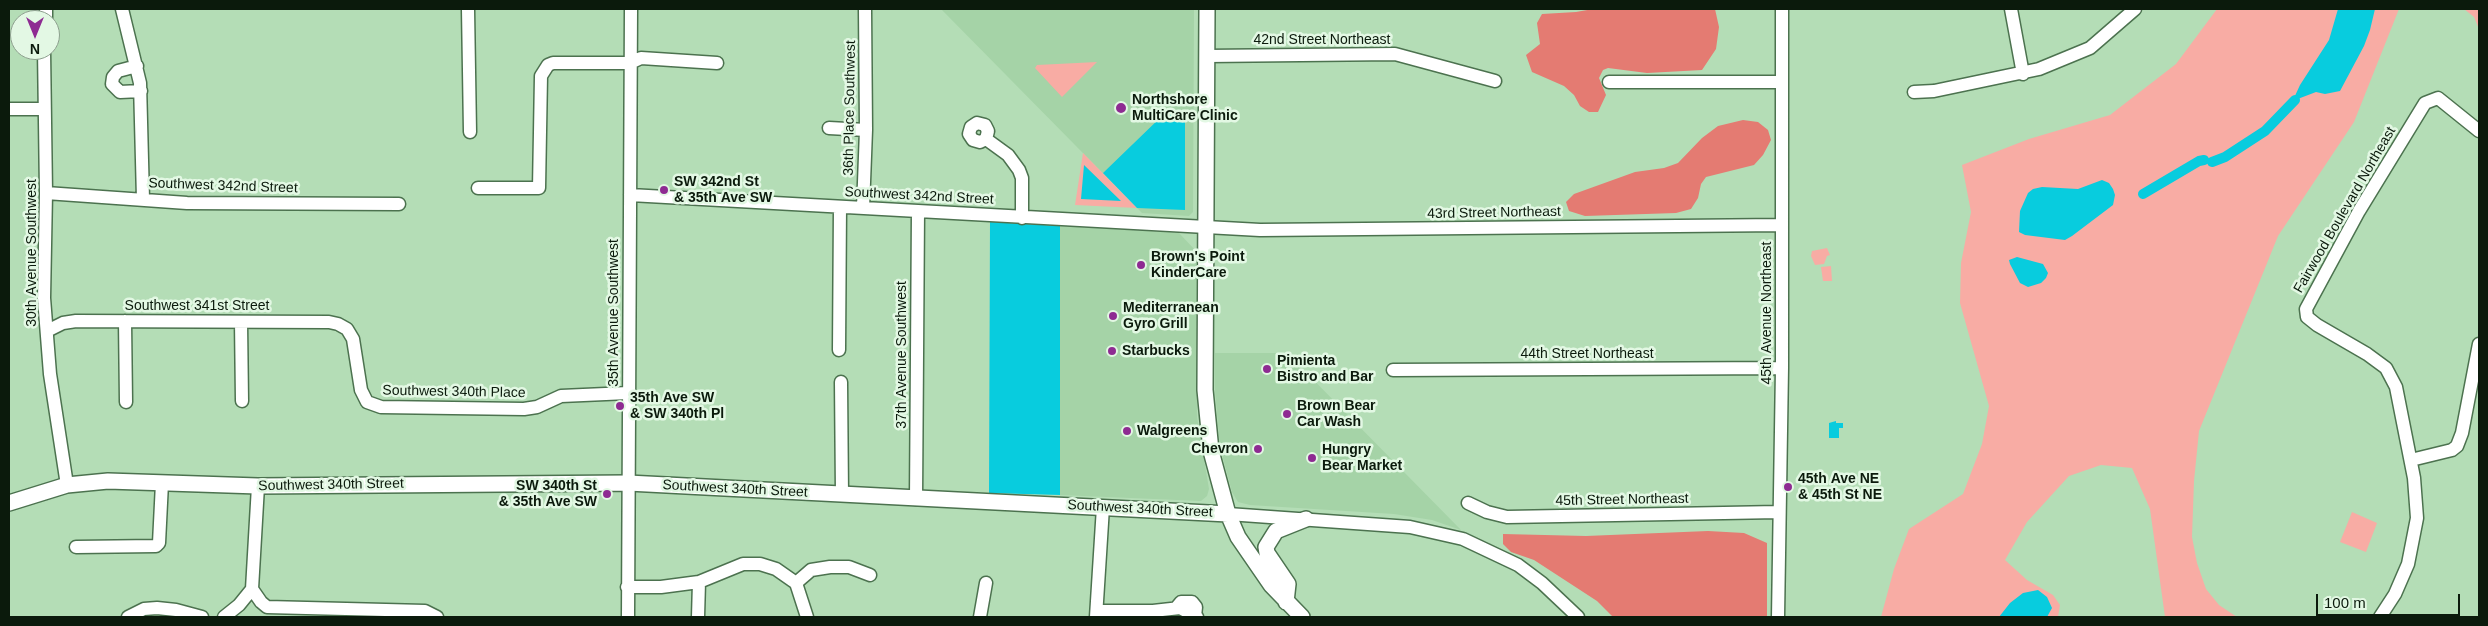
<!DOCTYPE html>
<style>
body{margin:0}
#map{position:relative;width:2488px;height:626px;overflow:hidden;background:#b4ddb6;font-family:Helvetica,sans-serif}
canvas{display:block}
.frame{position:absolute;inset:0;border:10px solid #0b1a0c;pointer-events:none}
.north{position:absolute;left:10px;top:10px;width:50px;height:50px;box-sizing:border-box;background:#e3f8e4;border:1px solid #8d9f8e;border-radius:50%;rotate:180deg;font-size:14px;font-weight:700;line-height:20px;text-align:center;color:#0b1a0c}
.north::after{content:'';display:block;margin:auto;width:18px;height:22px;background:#8e2b92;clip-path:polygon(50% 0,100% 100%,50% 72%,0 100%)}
.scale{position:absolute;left:2316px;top:594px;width:144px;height:22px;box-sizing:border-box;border:2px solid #0b1a0c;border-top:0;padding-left:6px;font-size:15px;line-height:18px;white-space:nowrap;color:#0b1a0c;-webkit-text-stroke:4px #e3f8e4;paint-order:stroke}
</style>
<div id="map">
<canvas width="2488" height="626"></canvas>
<div class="frame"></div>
<div class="north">N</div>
<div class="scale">100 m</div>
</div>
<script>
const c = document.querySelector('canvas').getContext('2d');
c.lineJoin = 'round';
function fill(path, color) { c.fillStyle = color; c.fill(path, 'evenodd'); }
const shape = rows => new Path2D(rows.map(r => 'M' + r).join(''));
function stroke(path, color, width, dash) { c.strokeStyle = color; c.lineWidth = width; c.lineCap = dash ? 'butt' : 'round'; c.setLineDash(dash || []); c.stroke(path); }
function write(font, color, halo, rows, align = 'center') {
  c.font = font + ' Helvetica,sans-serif'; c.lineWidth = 5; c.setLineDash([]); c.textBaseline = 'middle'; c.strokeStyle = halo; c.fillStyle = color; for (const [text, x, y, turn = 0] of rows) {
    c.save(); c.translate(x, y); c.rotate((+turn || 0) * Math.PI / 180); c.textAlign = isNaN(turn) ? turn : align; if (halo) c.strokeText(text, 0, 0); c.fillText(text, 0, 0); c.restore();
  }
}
const built = shape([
 [941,9,1194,9,1193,212,1189,216,1142,213],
 [1060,226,1179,233,1196,251,1197,417,1209,489,1207,496,1201,501,1060,495],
 [1215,353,1287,353,1461,530,1432,520,1394,514,1250,505,1238,502,1232,492,1220,447,1215,391]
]);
const green = shape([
 [2217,9,2399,9,2354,122,2278,236,2199,431,2194,481,2192,537,2197,563,2206,589,2219,605,2237,617,2165,617,2150,509,2132,468,2101,465,2069,476,2027,522,2005,560,2027,580,2053,595,2060,605,2058,617,1881,617,1894,569,1909,529,1963,494,1982,444,1989,406,1960,303,1961,263,1971,212,1962,165,2029,139,2110,115,2176,64],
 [2464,9,2479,9,2479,29,2474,17],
 [1097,62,1062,97,1035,68,1037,65],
 [1083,153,1137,208,1075,205],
 [1827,248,1830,255,1827,256,1824,264,1815,265,1811,256,1812,251],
 [1831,266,1832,281,1823,281,1821,267],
 [2352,512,2377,523,2366,552,2340,542]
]);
const forest = shape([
 [1593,9,1715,9,1719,27,1716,49,1702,70,1647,73,1608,68,1603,70,1599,78,1606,95,1598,112,1589,112,1580,106,1574,95,1564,86,1532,72,1526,55,1540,44,1537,23,1542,14,1576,12],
 [1743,120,1758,122,1768,130,1771,140,1763,155,1754,165,1706,177,1701,184,1698,198,1691,209,1676,213,1585,216,1569,211,1566,202,1574,194,1635,172,1664,168,1678,163,1702,138,1718,126],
 [1708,531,1744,533,1767,543,1767,617,1613,617,1597,601,1534,560,1511,552,1503,544,1503,534,1586,536]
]);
const water = shape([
 [2338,9,2375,9,2370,30,2364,46,2340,91,2325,94,2316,92,2295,100,2294,98,2300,85,2329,40],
 [1163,115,1185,115,1185,210,1137,208,1103,173],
 [1084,165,1121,201,1081,199],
 [2102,180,2109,183,2113,189,2115,195,2113,205,2072,236,2065,240,2025,235,2019,232,2020,211,2028,193,2033,189,2042,187,2078,189],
 [990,222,1060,226,1060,495,989,493],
 [2017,257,2043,264,2048,273,2046,278,2041,283,2028,287,2020,283,2010,264,2009,260],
 [1836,421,1836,423,1843,423,1843,428,1839,428,1839,438,1829,438,1829,423],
 [2038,590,2047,597,2052,608,2047,617,1999,617,2010,603,2023,593]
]);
const canal = shape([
 [2212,162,2225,157,2265,131,2295,100],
 [2143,194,2199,161,2204,160]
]);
const minor = shape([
 [122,9,140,83,143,199],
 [468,9,470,132],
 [2011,9,2023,74],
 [46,20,46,9],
 [44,50,46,193,44,298,50,374,67,485],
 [1207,56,1395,54,1495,81],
 [137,66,118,71,113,77,112,84,120,92,141,91],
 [1609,82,1782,82],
 [1914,92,1934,91,2039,69,2090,48,2135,9],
 [9,109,44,109],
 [829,128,866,130],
 [986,139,980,142,973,140,969,134,971,127,977,123,985,125,988,131,986,139,1008,155,1019,170,1022,178,1022,218],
 [478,188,539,188,541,76,548,65,553,63,630,63,641,58,717,63],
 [46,193,187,203,399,204],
 [630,195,1260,230,1782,225],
 [863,208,866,130,865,9],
 [125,321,126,402],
 [241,322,242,401],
 [47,331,63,323,76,321,329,322,338,324,347,329,353,339,361,390,367,402,381,407,524,409,537,407,561,396,628,393],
 [839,350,840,207],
 [1393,370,1782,368],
 [841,382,842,495],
 [2411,460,2452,450,2457,446,2462,433,2479,344],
 [916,499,918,211],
 [1468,503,1487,512,1507,517,1778,512],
 [1228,514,1410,527,1463,539,1518,565,1542,583,1578,617],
 [76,547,156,546,159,543,162,483],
 [796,583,807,617],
 [627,587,661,587,699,582,743,564,760,564,776,569,796,583,811,570,830,567,849,567,870,575],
 [252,589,258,486],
 [1176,608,1181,602,1192,602,1196,607,1195,616],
 [1097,611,1153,611,1180,608,1197,617],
 [128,617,144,609,157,608,176,610,202,617],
 [224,617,239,605,252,589,261,602,267,607,425,611,437,617],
 [628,617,631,9],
 [698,617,699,582],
 [980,617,986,583],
 [1096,617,1103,507],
 [1778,617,1782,368,1782,9],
 [2380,617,2395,594,2408,564,2417,518,2414,478,2396,387,2386,368,2367,354,2317,325,2307,317,2306,309,2359,211,2425,103,2438,98,2479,131]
]);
const major = shape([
 [1207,9,1205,390,1211,451,1228,514,1238,537,1271,585,1302,617],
 [9,503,67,485,108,481,258,486,628,483,1228,514],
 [1286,602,1288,584,1267,553,1266,547,1276,531,1306,519]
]);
const markers = [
 [1121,108,6,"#8e2b92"],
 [664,190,5,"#8e2b92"],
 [1141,265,5,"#8e2b92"],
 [1113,316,5,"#8e2b92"],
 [1112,351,5,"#8e2b92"],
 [1267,369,5,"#8e2b92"],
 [620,406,5,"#8e2b92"],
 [1287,414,5,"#8e2b92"],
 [1127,431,5,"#8e2b92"],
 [1258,449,5,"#8e2b92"],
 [1312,458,5,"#8e2b92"],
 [1788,487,5,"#8e2b92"],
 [607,494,5,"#8e2b92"]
];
const streetNames = [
 ["42nd Street Northeast",1322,40],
 ["36th Place Southwest",850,108,-89],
 ["Southwest 342nd Street",223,186,2],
 ["Southwest 342nd Street",919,196,3],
 ["Fairwood Boulevard Northeast",2345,210,-60],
 ["43rd Street Northeast",1494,213,-1],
 ["30th Avenue Southwest",32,253,-90],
 ["Southwest 341st Street",197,306],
 ["35th Avenue Southwest",614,313,-90],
 ["45th Avenue Northeast",1767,313,-90],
 ["44th Street Northeast",1587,354],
 ["37th Avenue Southwest",902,355,-90],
 ["Southwest 340th Place",454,392,1],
 ["Southwest 340th Street",331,485,-1],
 ["Southwest 340th Street",735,489,3],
 ["45th Street Northeast",1622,500,-1],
 ["Southwest 340th Street",1140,509,3]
];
const poiNames = [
 ["Northshore",1132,100],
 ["MultiCare Clinic",1132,116],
 ["SW 342nd St",674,182],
 ["& 35th Ave SW",674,198],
 ["Brown's Point",1151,257],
 ["KinderCare",1151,273],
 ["Mediterranean",1123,308],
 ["Gyro Grill",1123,324],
 ["Starbucks",1122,351],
 ["Pimienta",1277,361],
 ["Bistro and Bar",1277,377],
 ["35th Ave SW",630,398],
 ["& SW 340th Pl",630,414],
 ["Brown Bear",1297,406],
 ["Car Wash",1297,422],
 ["Walgreens",1137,431],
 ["Chevron",1248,449,"right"],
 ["Hungry",1322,450],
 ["Bear Market",1322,466],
 ["45th Ave NE",1798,479],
 ["& 45th St NE",1798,495],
 ["SW 340th St",597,486,"right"],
 ["& 35th Ave SW",597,502,"right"]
];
fill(built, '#a5d3a7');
fill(green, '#f8aca4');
fill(forest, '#e47b72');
fill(water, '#08ccde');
stroke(canal, '#08ccde', 10);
stroke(minor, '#4c724f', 15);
stroke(major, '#4c724f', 18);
stroke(minor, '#fff', 12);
stroke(major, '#fff', 15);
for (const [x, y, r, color] of markers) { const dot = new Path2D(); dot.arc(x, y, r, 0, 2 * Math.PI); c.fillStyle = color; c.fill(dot); stroke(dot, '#e3f8e4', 2); }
write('14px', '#0b1a0c', '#e3f8e4', streetNames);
write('bold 14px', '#0b1a0c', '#e3f8e4', poiNames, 'left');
</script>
